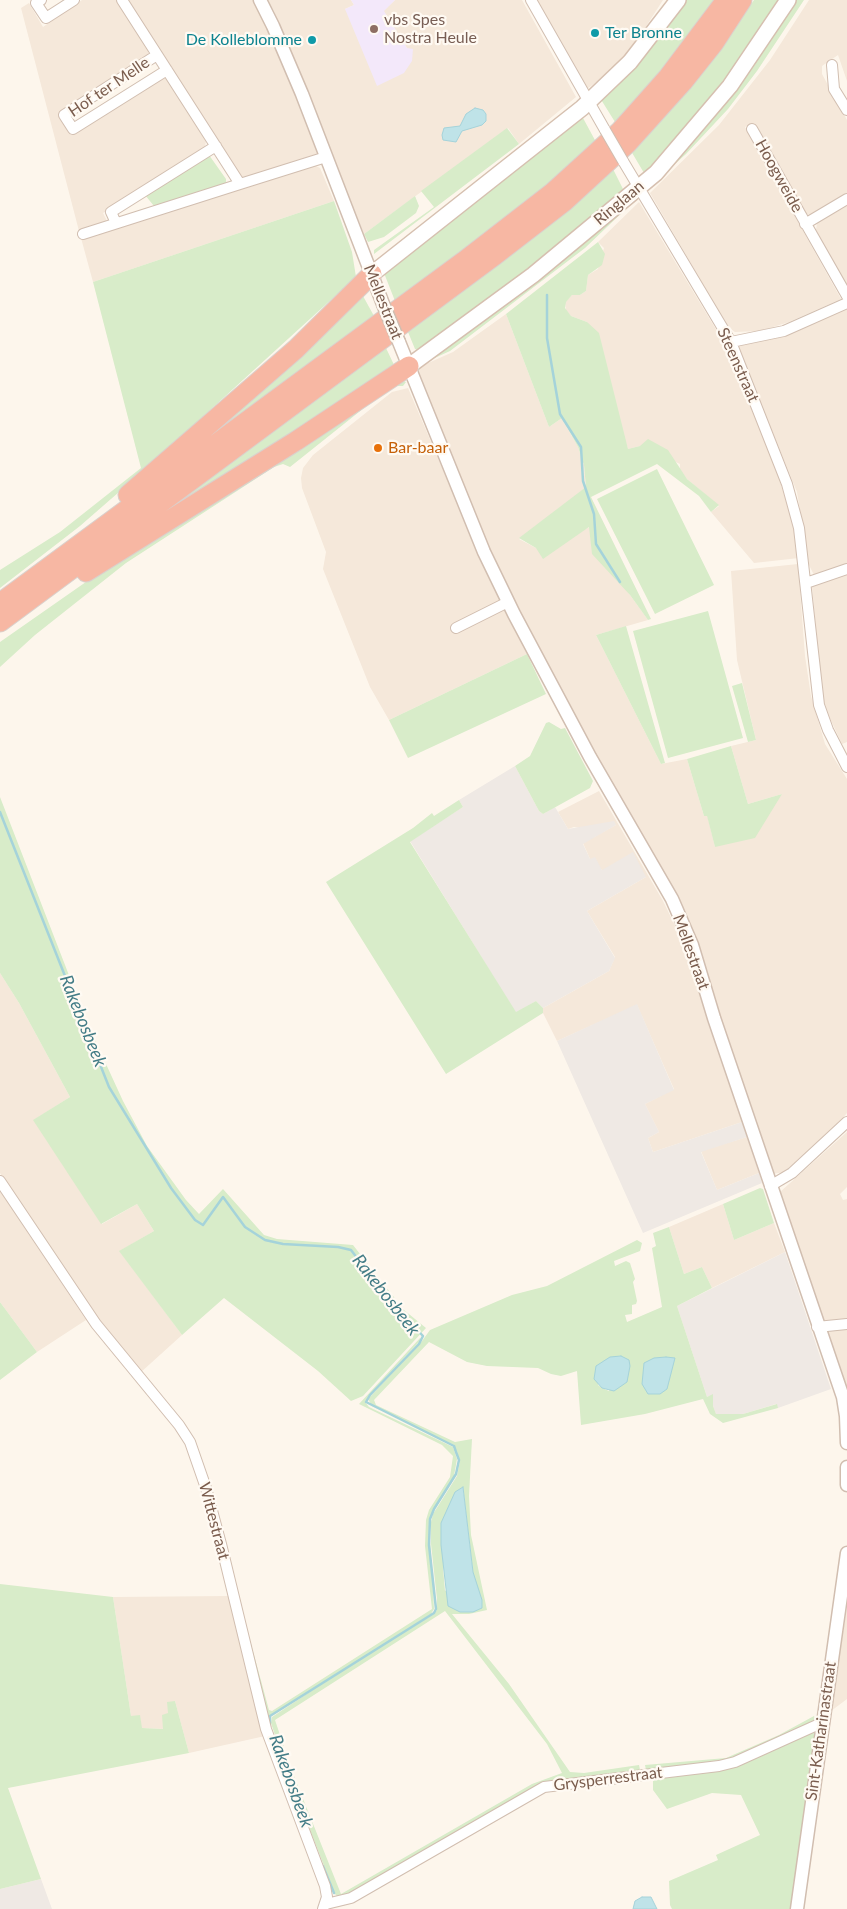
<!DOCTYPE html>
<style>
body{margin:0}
canvas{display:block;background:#fdf6ec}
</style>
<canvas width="847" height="1909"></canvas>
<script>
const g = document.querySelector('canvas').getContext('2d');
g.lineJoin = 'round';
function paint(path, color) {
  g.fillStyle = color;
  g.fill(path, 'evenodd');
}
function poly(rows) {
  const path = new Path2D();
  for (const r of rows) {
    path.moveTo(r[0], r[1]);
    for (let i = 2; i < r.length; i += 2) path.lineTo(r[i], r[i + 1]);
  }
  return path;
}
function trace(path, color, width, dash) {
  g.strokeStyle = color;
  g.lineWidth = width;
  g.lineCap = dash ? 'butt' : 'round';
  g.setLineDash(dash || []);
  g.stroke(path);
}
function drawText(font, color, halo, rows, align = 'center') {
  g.font = font + ' Lato,sans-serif';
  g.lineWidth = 4.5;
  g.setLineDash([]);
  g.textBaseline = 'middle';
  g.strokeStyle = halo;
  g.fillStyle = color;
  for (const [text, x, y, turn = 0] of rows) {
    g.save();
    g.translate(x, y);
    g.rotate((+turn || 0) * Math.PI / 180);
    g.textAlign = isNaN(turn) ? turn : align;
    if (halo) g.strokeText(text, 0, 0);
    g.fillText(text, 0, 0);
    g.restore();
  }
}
paint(poly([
 [82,0,116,0,148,50,148,56,59,115,71,135,162,77,167,79,206,141,205,147,103,213,107,221,79,231,21,8,29,3,43,27],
 [127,0,254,0,277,48,319,155,246,179,240,177],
 [267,0,351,0,354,5,345,9,407,48,383,11,395,0,522,0,576,97,519,144,508,128,364,234,274,11],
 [537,0,663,0,629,53,606,75,587,89],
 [809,0,847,0,847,81,838,55,822,66,822,74,847,120,847,195,814,214,809,215,803,212,754,123,745,127,841,299,789,322,760,331,735,332,728,327,650,193,719,125,770,60],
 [316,166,320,168,334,201,93,282,81,238],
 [639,202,723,341,776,468,794,528,799,558,754,563,711,512,719,506,687,479,680,470,680,464,640,446,628,449,587,322,571,316,566,311,565,302,572,295,580,295,586,291,588,275,598,269,604,248,598,242],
 [847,206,847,286,816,230,817,223],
 [847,308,847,566,814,575,809,565,797,492,737,345],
 [506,314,549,427,562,418,578,447,584,465,586,488,519,539,536,548,590,527,630,595,648,620,596,635,661,764,687,759,704,816,707,815,715,847,782,794,748,804,731,746,756,740,737,660,731,571,798,564,805,656,811,696,825,744,847,779,847,1113,830,1133,784,1172,773,1174,697,945,500,574,417,373,417,368,453,352],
 [408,388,481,559,527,654,389,720,370,687,323,569,326,552,302,488,301,478,303,468,313,455,392,392],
 [847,574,847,742,842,744,827,712,822,694,812,586],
 [599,791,663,901,683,942,742,1122,653,1152,648,1138,659,1132,645,1104,674,1089,637,1005,557,1041,543,1013,543,1008,609,971,615,957,587,911,646,877,602,870,590,859,583,843,616,825,582,828,574,827,568,829,558,812],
 [0,973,19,1003,70,1097,34,1120,102,1224,137,1204,154,1231,120,1251,182,1335,140,1373,100,1324,0,1173],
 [847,1132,847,1187,840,1194,843,1200,847,1199,847,1320,824,1323,780,1192],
 [747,1137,759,1173,717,1190,701,1151],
 [0,1191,86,1320,37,1352,0,1302],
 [723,1204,734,1240,774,1223,785,1252,712,1288,702,1267,684,1274,669,1227],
 [847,1326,847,1391,826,1329],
 [229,1596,265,1736,189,1753,175,1701,164,1729,142,1728,131,1716,113,1597],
 [847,1607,847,1699,831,1711]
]), '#f5e8da');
paint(poly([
 [515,766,539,811,543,814,555,807,568,829,614,821,616,825,583,844,590,859,595,857,602,870,633,852,646,877,587,911,615,958,609,971,543,1008,536,1001,516,1013,410,841,463,807,459,800],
 [637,1004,674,1090,645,1104,659,1132,648,1138,653,1152,742,1122,747,1137,701,1152,717,1190,759,1173,762,1183,643,1233,557,1041],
 [785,1252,831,1389,778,1408,776,1404,743,1414,716,1414,713,1406,713,1395,707,1397,677,1306],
 [41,1879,52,1909,0,1909,0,1889]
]), '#efe9e4');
paint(poly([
 [351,0,395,0,384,11,407,48,413,49,412,61,404,73,377,86,345,9,354,5]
]), '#f3e8fa');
paint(poly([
 [684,0,715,0,653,81,615,122,600,98],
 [754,0,783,0,737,69,688,128,644,173,631,151,722,46],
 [794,0,804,0,757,71,728,109,686,154,656,181],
 [580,118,583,118,596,142,536,194,395,301,384,273],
 [507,128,519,144,374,254,374,250,434,207,421,191],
 [209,155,226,179,226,184,154,206,145,195],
 [613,169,625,193,556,252,418,350,415,349,408,332],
 [415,196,419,206,416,213,384,237,368,242,364,234],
 [334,201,352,252,356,277,142,472,80,526,0,588,0,570,60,532,141,468,93,282],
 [631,204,585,248,450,351,428,361],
 [598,242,605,254,602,265,588,275,586,291,580,295,572,295,566,302,565,308,571,316,587,322,599,333,628,449,640,446,648,439,668,450,687,479,719,505,711,512,699,496,657,464,591,497,651,619,648,620,630,595,592,554,589,527,543,559,536,548,519,538,586,487,584,465,578,447,562,418,549,427,506,314],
 [363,296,374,316,130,498],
 [386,348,395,367,119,544,240,454],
 [398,379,406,382,403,386,395,386,369,404,290,467,283,464,274,467,126,563,35,635,0,667,0,642,136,547],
 [657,469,714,585,655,614,597,499],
 [708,611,743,738,668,758,633,631],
 [626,626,665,763,661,764,596,635],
 [527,654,546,694,408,758,389,720],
 [742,683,756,740,748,742,732,686],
 [549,722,561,729,565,728,593,781,590,788,543,814,539,811,515,766,530,756,546,723],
 [731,746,748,804,782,794,755,838,715,847,707,816,704,816,687,759],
 [0,797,89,1027,123,1101,147,1146,186,1200,199,1214,223,1189,264,1235,277,1239,353,1245,404,1310,426,1328,363,1396,351,1401,318,1371,224,1298,182,1335,119,1251,154,1231,137,1204,101,1224,33,1120,70,1097,19,1003,0,973],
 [459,800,463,807,410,842,516,1012,536,1001,543,1008,543,1013,446,1074,326,882,413,828,432,813,434,816],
 [760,1188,763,1189,774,1223,734,1240,723,1204],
 [669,1227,684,1274,702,1267,712,1288,677,1306,707,1397,713,1394,713,1406,716,1414,743,1414,777,1404,778,1408,723,1423,710,1414,703,1399,645,1414,581,1425,577,1371,561,1376,551,1374,538,1368,487,1366,467,1362,429,1342,374,1400,376,1405,455,1442,472,1439,469,1496,471,1535,487,1610,469,1614,452,1614,509,1684,570,1772,584,1773,639,1765,640,1770,549,1783,348,1895,338,1897,335,1894,287,1771,271,1723,272,1717,343,1670,267,1718,236,1589,269,1710,272,1711,432,1609,425,1546,426,1520,429,1510,450,1477,453,1456,442,1445,359,1404,420,1338,421,1340,370,1394,365,1402,369,1407,453,1447,457,1459,454,1476,433,1510,429,1523,434,1609,431,1614,354,1663,434,1614,437,1610,437,1599,431,1544,431,1522,433,1514,457,1476,460,1461,457,1452,454,1445,372,1406,368,1399,422,1341,430,1330,512,1295,547,1286,637,1240,642,1243,640,1251,614,1261,615,1266,626,1261,630,1263,635,1279,633,1282,637,1301,636,1304,632,1305,632,1314,625,1315,627,1322,662,1307,652,1248,656,1246,653,1233],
 [621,1356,609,1391,602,1388,598,1385,617,1357],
 [463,1487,473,1572,445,1591,443,1568],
 [445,1611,547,1744,562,1773,532,1784,341,1894,292,1771,275,1720],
 [0,1302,37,1352,0,1380],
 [0,1584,113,1597,131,1716,140,1715,142,1728,163,1729,162,1715,168,1713,167,1702,175,1701,189,1753,8,1788,41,1879,0,1889],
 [814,1716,816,1720,810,1724,748,1753,710,1765,646,1770,645,1765,726,1758,779,1735],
 [811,1731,815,1734,791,1909,672,1909,670,1905,669,1881,718,1860,716,1855,760,1835,741,1795,712,1793,667,1809,653,1790,653,1779,731,1768]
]), '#d8ecc9');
const water = poly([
 [475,108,483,110,486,114,486,121,482,125,462,131,456,142,443,140,442,135,444,128,460,126,466,114,475,108],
 [621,1356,629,1360,630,1366,627,1382,614,1391,602,1388,594,1379,596,1366,610,1357,621,1356],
 [666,1357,675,1358,667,1389,660,1394,648,1394,642,1384,644,1363,654,1358,666,1357],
 [463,1487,473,1572,482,1600,482,1608,473,1612,460,1612,448,1606,441,1545,441,1523,455,1492,463,1487],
 [642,1897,651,1897,657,1909,633,1909,635,1901,642,1897]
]);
paint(water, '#bfe3e8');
trace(water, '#a5d3da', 1);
trace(poly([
 [547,295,547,338,560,414,581,447,583,481,594,514,596,544,620,582],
 [0,812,109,1087,171,1188,195,1220,203,1225,223,1197,245,1227,265,1240,283,1244,338,1247,351,1250,390,1301,423,1336,419,1344,370,1395,366,1402,454,1446,456,1452,459,1460,456,1474,434,1509,430,1519,429,1545,436,1609,434,1613,270,1716,270,1723],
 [323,1866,334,1893]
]), '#a5d3da', 2.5);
const minor = poly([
 [41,0,36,3,46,18,74,0],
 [122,0,240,184,326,157],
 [531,0,605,130],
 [157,55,64,115,73,129,167,70],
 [832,65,834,89,847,110],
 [752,129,847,296],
 [623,161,731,342,787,484,799,528,819,705,828,730,847,767],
 [116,223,111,212,216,146],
 [805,224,847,199],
 [83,234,240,184],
 [731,342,784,331,847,303],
 [806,583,847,569],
 [456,628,508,602],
 [0,1181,96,1324,179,1425,190,1442,206,1488,221,1544,266,1729,325,1886,327,1897,323,1909],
 [770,1186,792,1173,847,1122],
 [817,1327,847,1324],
 [326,1904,351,1898,544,1787,719,1766,735,1762,817,1725,822,1726]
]);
const tertiary = poly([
 [260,0,273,26,302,94,383,304],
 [399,342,484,552,514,614,590,757,672,899,692,945,714,1018,843,1397,846,1416,847,1443],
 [847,1467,847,1485],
 [797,1909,847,1553]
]);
const secondary = poly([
 [372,274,582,108,630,62,678,0],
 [409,366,533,275,656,173,730,86,788,0]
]);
const motorway = poly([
 [128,495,296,349,372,274],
 [86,572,296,441,409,366],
 [0,603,464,261,553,192,620,131,668,77,726,0],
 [0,622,494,256,564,202,628,143,683,82,714,43,742,0]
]);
trace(minor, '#d1beb0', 12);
trace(tertiary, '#d1beb0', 15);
trace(secondary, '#d6c0b0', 18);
trace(motorway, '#dad1cd', 21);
trace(minor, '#fff', 10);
trace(tertiary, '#fff', 12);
trace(secondary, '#fff', 15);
trace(motorway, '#f7b7a3', 19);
const minorBridge = poly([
 [605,130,623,161]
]);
const tertiaryBridge = poly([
 [383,304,399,342]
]);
trace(minorBridge, '#d1beb0', 12, []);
trace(tertiaryBridge, '#d1beb0', 15, []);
trace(minorBridge, '#fff', 10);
trace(tertiaryBridge, '#fff', 12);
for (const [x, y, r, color] of [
 [374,29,5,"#8d6e63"],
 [595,33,5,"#0f9aa8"],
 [312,40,5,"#0f9aa8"],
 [378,448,5,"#e8710a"]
]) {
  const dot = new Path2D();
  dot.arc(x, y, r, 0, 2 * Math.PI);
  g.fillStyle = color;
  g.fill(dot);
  trace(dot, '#fffaf3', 2);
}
drawText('16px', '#785e54', '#fffaf3', [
 ["vbs Spes",384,20],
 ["Nostra Heule",384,38]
], 'left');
drawText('16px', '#0d838f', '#fffaf3', [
 ["Ter Bronne",605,33],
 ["De Kolleblomme",302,40,"right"]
], 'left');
drawText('16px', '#7a5c4d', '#fffaf3', [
 ["Hof ter Melle",109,87,-34],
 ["Hoogweide",779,176,61],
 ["Ringlaan",619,203,-40],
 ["Mellestraat",383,302,68],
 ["Steenstraat",738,365,66],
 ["Mellestraat",691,952,70],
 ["Wittestraat",214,1521,75],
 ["Sint-Katharinastraat",821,1731,-82],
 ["Grysperrestraat",608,1779,-7]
]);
drawText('16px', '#c56008', '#fffaf3', [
 ["Bar-baar",388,448]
], 'left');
drawText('italic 18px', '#437c86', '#fffaf3', [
 ["Rakebosbeek",83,1021,68],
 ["Rakebosbeek",386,1295,52],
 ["Rakebosbeek",291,1781,70]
]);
</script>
